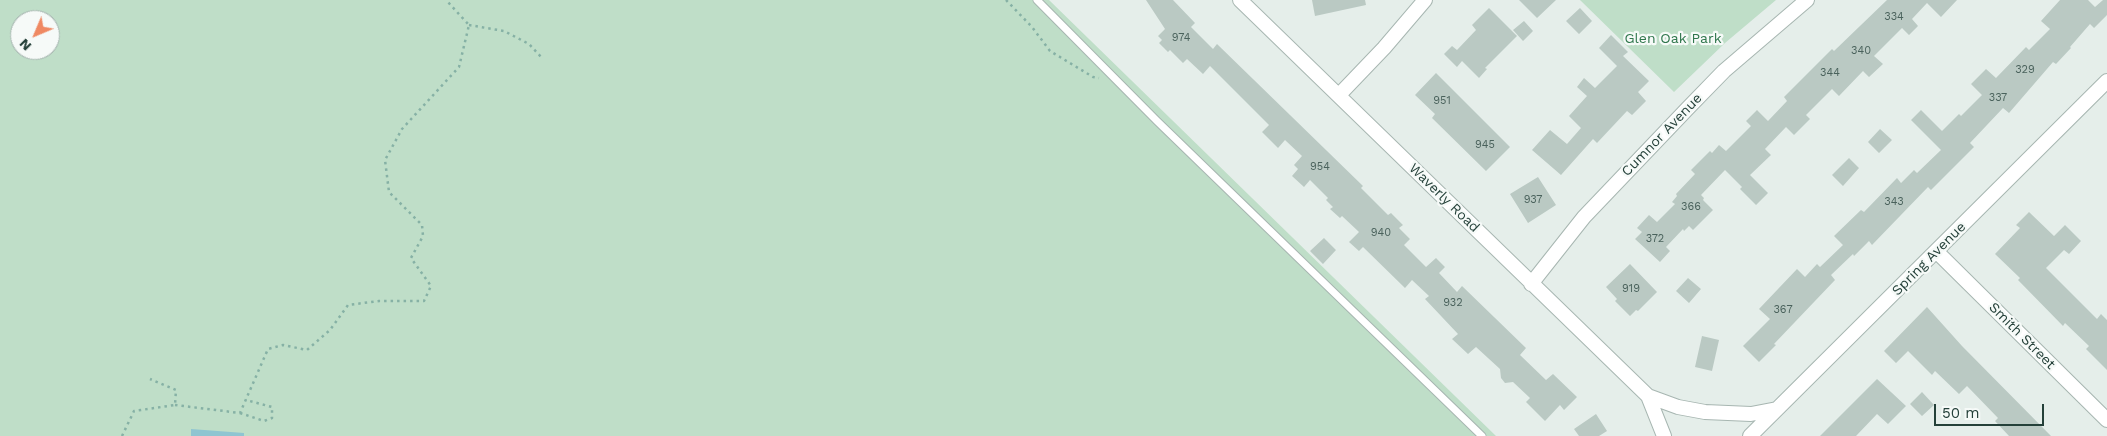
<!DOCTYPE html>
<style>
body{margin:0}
#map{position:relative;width:2107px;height:436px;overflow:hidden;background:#e5eeea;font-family:"Work Sans",sans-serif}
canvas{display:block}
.north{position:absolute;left:10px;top:10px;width:50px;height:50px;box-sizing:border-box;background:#f6faf8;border:1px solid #a2b0ac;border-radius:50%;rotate:225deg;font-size:14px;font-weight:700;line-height:20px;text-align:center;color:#244039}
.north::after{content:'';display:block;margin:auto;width:18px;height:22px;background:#ef8962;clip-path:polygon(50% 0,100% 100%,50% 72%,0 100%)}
.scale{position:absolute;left:1934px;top:404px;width:110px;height:22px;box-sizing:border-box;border:2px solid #244039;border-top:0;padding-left:6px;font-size:15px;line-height:18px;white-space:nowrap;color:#244039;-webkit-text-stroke:4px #f6faf8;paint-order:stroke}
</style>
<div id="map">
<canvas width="2107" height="436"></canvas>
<div class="north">N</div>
<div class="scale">50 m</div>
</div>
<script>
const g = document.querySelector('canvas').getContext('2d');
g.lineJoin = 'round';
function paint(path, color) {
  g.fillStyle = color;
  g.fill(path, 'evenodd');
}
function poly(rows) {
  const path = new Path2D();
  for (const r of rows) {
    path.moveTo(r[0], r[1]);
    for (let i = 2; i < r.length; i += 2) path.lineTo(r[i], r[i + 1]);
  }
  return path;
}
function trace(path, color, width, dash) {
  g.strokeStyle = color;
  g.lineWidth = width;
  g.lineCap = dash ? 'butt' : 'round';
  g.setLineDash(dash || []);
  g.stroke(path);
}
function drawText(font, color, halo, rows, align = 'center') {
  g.font = font + ' "Work Sans",sans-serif';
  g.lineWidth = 4.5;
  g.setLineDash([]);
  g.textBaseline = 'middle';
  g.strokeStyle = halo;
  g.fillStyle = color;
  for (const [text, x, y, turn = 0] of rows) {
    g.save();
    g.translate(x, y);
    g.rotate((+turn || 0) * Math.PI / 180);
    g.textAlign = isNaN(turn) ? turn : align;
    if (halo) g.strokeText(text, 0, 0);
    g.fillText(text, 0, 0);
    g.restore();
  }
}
paint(poly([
 [0,0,1049,0,1496,436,0,436],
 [20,20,50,20,50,50,20,50],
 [1580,0,1776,0,1725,43,1674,92]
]), '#bfdec8');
paint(poly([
 [191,429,244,433,244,436,191,436]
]), '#8fc5d1');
paint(poly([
 [1146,0,1173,0,1195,23,1191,27,1213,49,1217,44,1363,186,1361,188,1388,215,1391,213,1403,225,1399,228,1410,239,1404,245,1426,267,1436,258,1445,267,1439,273,1457,292,1462,286,1526,348,1520,355,1546,380,1553,374,1577,397,1564,410,1560,405,1545,421,1526,402,1530,398,1513,382,1505,383,1501,378,1500,369,1476,347,1468,354,1452,339,1458,334,1425,299,1429,296,1412,280,1405,288,1363,247,1359,251,1349,242,1359,232,1342,216,1340,218,1330,209,1333,207,1326,200,1328,198,1310,180,1304,187,1292,176,1298,169,1294,165,1302,156,1285,140,1278,148,1262,132,1269,125,1210,66,1203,74,1187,59,1183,63,1170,50,1168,52,1159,43,1162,40,1158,36,1165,29],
 [1312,0,1365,0,1366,5,1315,16],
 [1519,0,1556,0,1537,18],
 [1887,0,1957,0,1941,17,1927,3,1912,19,1918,26,1909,35,1902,28,1874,56,1883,64,1869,77,1863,71,1839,96,1832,89,1806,115,1810,119,1794,135,1786,127,1765,149,1771,155,1750,175,1768,193,1756,205,1740,189,1742,187,1725,170,1701,195,1704,198,1703,200,1713,210,1693,230,1689,226,1684,231,1683,229,1666,247,1670,251,1660,262,1635,239,1642,232,1637,228,1649,215,1657,222,1675,204,1672,202,1677,196,1676,194,1695,174,1691,170,1710,151,1712,153,1719,145,1726,151,1751,126,1746,121,1757,110,1768,121,1787,101,1784,97,1832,49,1834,51],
 [2060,0,2088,0,2095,7,2103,0,2107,0,2107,15,2094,28,2090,24,2070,47,2071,48,2056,64,2053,62,2009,113,2003,108,1970,143,1974,147,1931,190,1928,187,1872,245,1869,241,1854,256,1853,254,1831,275,1835,280,1774,344,1776,345,1759,362,1743,346,1770,319,1759,309,1797,269,1805,277,1817,264,1820,267,1843,245,1834,236,1861,210,1864,212,1897,178,1901,183,1914,170,1917,173,1941,150,1911,120,1921,110,1942,131,1959,114,1961,116,1982,95,1971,84,1986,69,1996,78,2026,47,2029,50,2050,29,2041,21],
 [1489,8,1517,36,1485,68,1487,69,1479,78,1462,61,1457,67,1444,54,1452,46,1457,50,1476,30,1472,25],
 [1580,8,1592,21,1579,34,1566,21],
 [1524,21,1533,31,1523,41,1513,30],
 [1611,35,1628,52,1623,56,1649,81,1638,92,1646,101,1632,115,1627,111,1597,143,1593,139,1561,175,1532,150,1550,130,1567,144,1581,128,1569,116,1587,96,1577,87,1584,78,1595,88,1617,66,1599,48],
 [1436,73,1510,147,1486,171,1432,118,1435,114,1415,95],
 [1880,129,1892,140,1879,153,1868,142],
 [1849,158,1859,168,1843,186,1832,175],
 [1538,177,1556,205,1528,223,1510,194],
 [2029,212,2054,236,2065,225,2081,241,2069,254,2064,250,2046,268,2097,319,2101,314,2107,320,2107,370,2086,349,2089,346,2065,323,2063,326,2018,280,2020,278,1995,254,2020,228,2016,225],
 [1324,238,1336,250,1323,264,1310,251],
 [1630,264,1657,292,1638,311,1636,310,1630,316,1615,301,1617,299,1606,287],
 [1688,278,1701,289,1689,303,1676,291],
 [1927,307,1962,346,2051,436,2009,436,1995,421,1998,418,1967,386,1959,394,1935,371,1932,375,1908,351,1896,363,1884,351],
 [1702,336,1719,340,1712,371,1695,367],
 [1877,379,1906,406,1888,424,1877,414,1856,436,1820,436],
 [1922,392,1934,405,1922,416,1910,404],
 [1596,414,1607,431,1599,436,1579,436,1574,429]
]), '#bac9c3');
const lane = poly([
 [1037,0,1157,121,1482,436]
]);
const street = poly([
 [1240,0,1648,396,1678,407,1705,412,1751,414,1777,409],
 [1339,95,1384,48,1425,0],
 [1936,251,2107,420],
 [1531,284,1584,217,1688,108,1724,71,1807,0],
 [1648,396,1664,436],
 [1750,436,2107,81]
]);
trace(lane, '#a7b6b1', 9);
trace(street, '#a7b6b1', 16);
trace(poly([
 [1006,0,1032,27,1050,51,1093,77,1099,78],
 [469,25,504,31,529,44,543,59],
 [175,405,240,413,268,349,283,345,307,350,330,330,348,305,379,301,424,301,431,286,411,258,423,236,422,225,389,192,385,160,402,129,459,67,469,25,446,0],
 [240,413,264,421,272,418,272,407,246,400],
 [122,436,134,411,175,405,176,390,150,379]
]), '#86b1a5', 2.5, [2.5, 4]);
trace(lane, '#fff', 7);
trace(street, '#fff', 14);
drawText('11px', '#4a625c', null, [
 ["334",1894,17],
 ["974",1181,38],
 ["340",1861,51],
 ["329",2025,70],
 ["344",1830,73],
 ["337",1998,98],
 ["951",1442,101],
 ["945",1485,145],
 ["954",1320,167],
 ["937",1533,200],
 ["343",1894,202],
 ["366",1691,207],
 ["940",1381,233],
 ["372",1655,239],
 ["919",1631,289],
 ["932",1453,303],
 ["367",1783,310]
]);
drawText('14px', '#2f764c', '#f6faf8', [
 ["Glen Oak Park",1673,39]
]);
drawText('14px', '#244039', '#f6faf8', [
 ["Cumnor Avenue",1662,135,-46],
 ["Waverly Road",1444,198,44],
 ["Spring Avenue",1929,259,-45],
 ["Smith Street",2022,336,45]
]);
</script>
